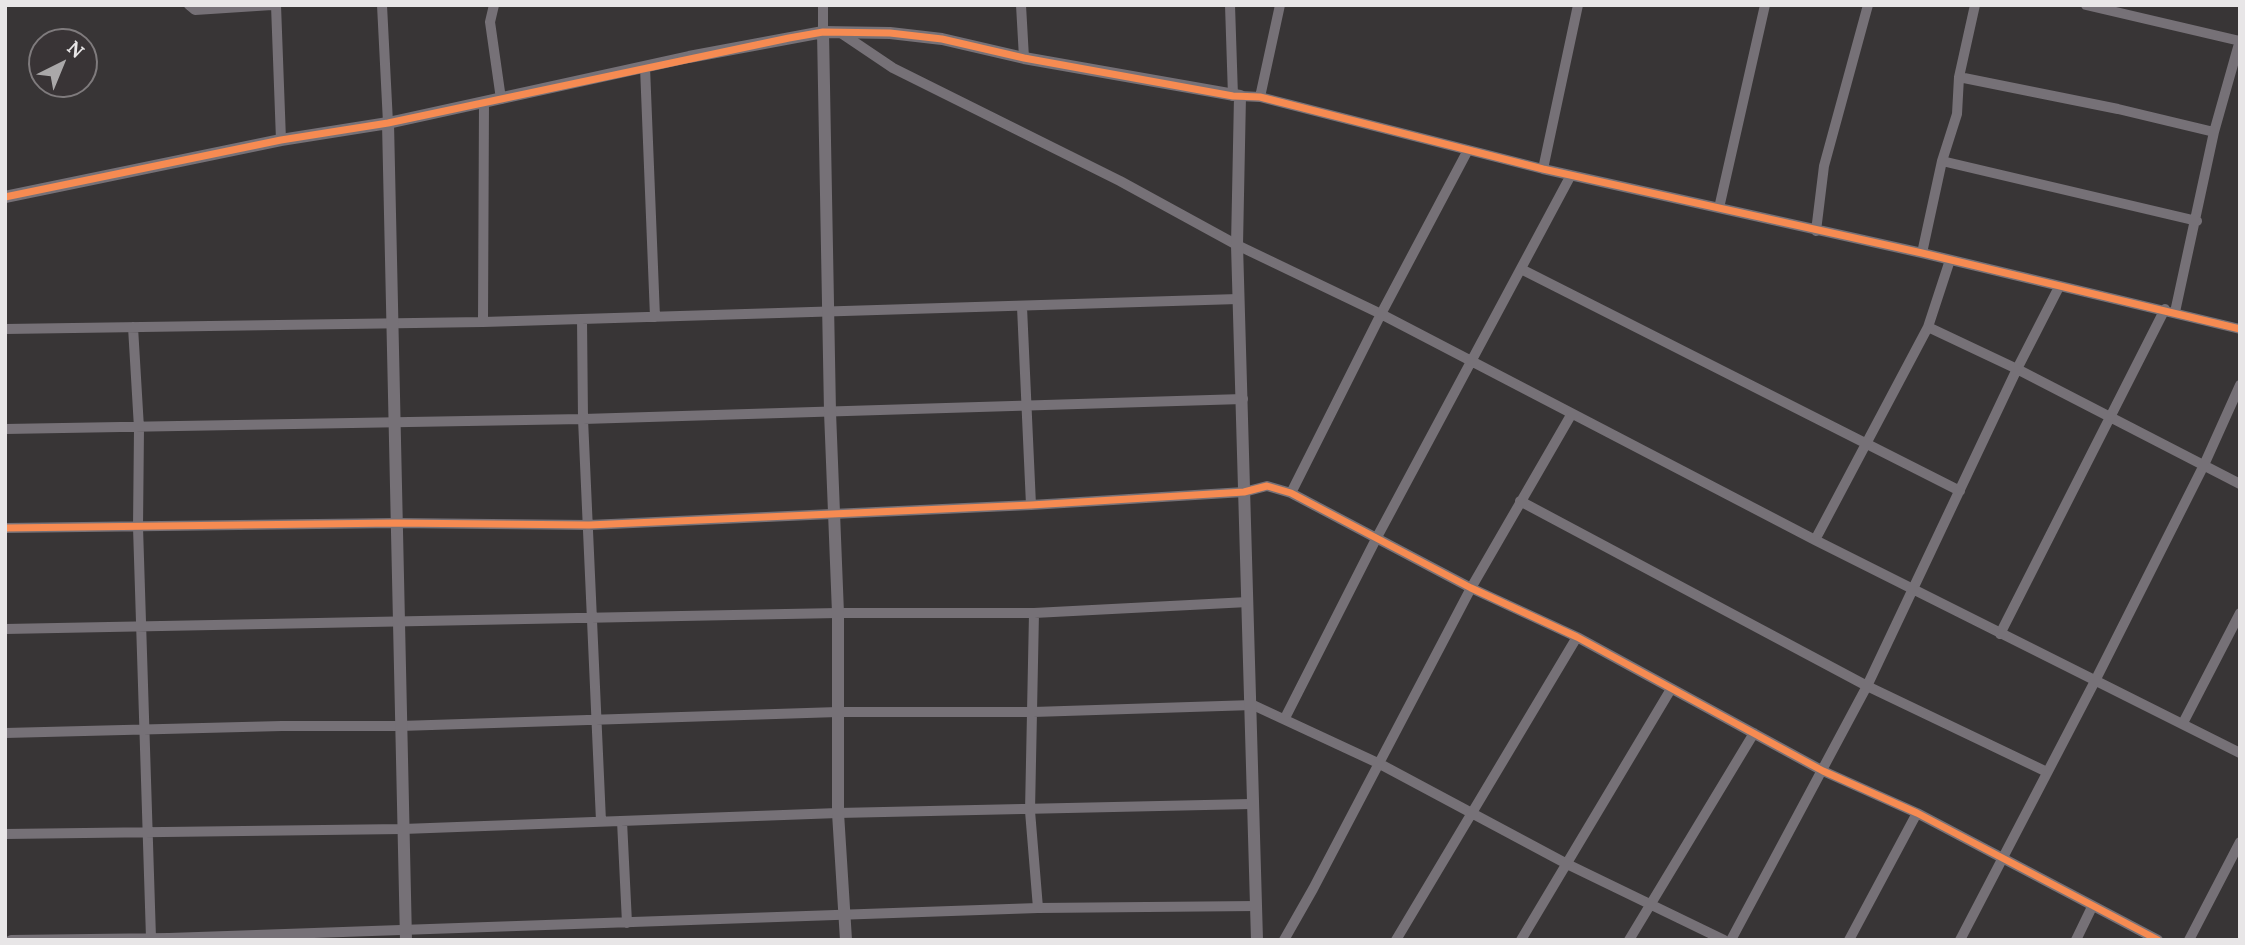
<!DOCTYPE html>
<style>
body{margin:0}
#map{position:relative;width:2245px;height:945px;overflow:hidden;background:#383536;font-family:Lora,serif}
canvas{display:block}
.frame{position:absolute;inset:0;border:7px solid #e8e6e7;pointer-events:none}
.north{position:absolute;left:28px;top:28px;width:70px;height:70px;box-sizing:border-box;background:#393436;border:2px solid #7f7b7d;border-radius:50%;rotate:43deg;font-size:19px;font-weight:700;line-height:28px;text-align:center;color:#e8e6e7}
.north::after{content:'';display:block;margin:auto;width:24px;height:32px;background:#aaa8a9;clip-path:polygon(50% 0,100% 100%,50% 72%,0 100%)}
</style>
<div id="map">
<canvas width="2245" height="945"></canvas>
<div class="frame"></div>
<div class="north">N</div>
</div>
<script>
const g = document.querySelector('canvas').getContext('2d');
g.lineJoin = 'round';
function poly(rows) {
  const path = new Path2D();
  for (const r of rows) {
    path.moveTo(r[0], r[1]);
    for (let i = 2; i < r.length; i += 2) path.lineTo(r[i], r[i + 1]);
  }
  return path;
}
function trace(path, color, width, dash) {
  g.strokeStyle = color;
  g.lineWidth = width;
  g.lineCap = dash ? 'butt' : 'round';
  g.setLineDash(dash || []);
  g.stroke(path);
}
trace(poly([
 [189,5,195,10,272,5],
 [276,5,281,140],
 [382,5,388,123],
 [494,5,490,22,501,99],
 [823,5,823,32],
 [1021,5,1024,58],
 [1230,5,1233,96],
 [2086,5,2240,41],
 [841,33,893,68,1120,181,1237,245,1381,314,1815,540,2240,753],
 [645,67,655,317],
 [1959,77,2118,109,2214,132],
 [1240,96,1260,97,1543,169,1922,253,2240,329],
 [1260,97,1280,5],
 [1942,161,2197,221],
 [1543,169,1578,5],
 [1719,208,1765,5],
 [1816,231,1824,166,1868,5],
 [1922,253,1942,161,1957,114,1959,77,1975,5],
 [1950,260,1928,327,2017,369,2240,484],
 [1521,269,1960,491],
 [1022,307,1031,505],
 [2175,312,2214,132,2240,40],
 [582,319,583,419,601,821],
 [483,322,484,102],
 [133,327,139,428,138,527,151,938],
 [5,329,483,322,1238,299],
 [5,429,583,419,1243,399],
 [1291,493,1381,314,1468,150],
 [1520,501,1867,686,2047,772],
 [5,528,395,523,589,525,1031,505,1244,492,1267,486,1291,493,1471,588,1577,637,1823,771,1917,813,2158,940],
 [1815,540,1928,327],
 [1034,613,1030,811,1038,908],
 [5,629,838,613,1034,613,1248,602],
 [2000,634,2165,309],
 [1285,718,1376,539,1571,175],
 [2183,723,2240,613],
 [5,733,282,726,400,726,838,712,1033,712,1253,705,1380,764,1567,864,1724,940],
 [622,821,627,923],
 [5,834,403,829,838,813,1251,804],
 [11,940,169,938,1038,908,1256,906],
 [1284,940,1313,889,1471,588,1571,415],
 [1396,940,1577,637],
 [1521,940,1671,689],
 [1629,940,1754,733],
 [1731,940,1867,686,2017,369,2059,287],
 [1849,940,1917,813],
 [1960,940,2095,681,2204,465,2240,385],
 [2076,940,2092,907],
 [2189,940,2240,842]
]), '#767177', 10);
trace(poly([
 [823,32,830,412,838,613,838,813,846,940],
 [388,123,406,940],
 [5,197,281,140,388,123,689,57,823,32,890,33,942,39,1024,58,1240,96,1237,245,1257,940]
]), '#767177', 12);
trace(poly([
 [5,197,281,140,388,123,789,38,823,32,890,33,942,39,1024,58,1233,96,1260,97,1543,169,1922,253,2240,329],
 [5,528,395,523,589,525,1031,505,1244,492,1267,486,1291,493,1471,588,1577,637,1823,771,1917,813,2158,940]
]), '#f68b52', 7);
</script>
